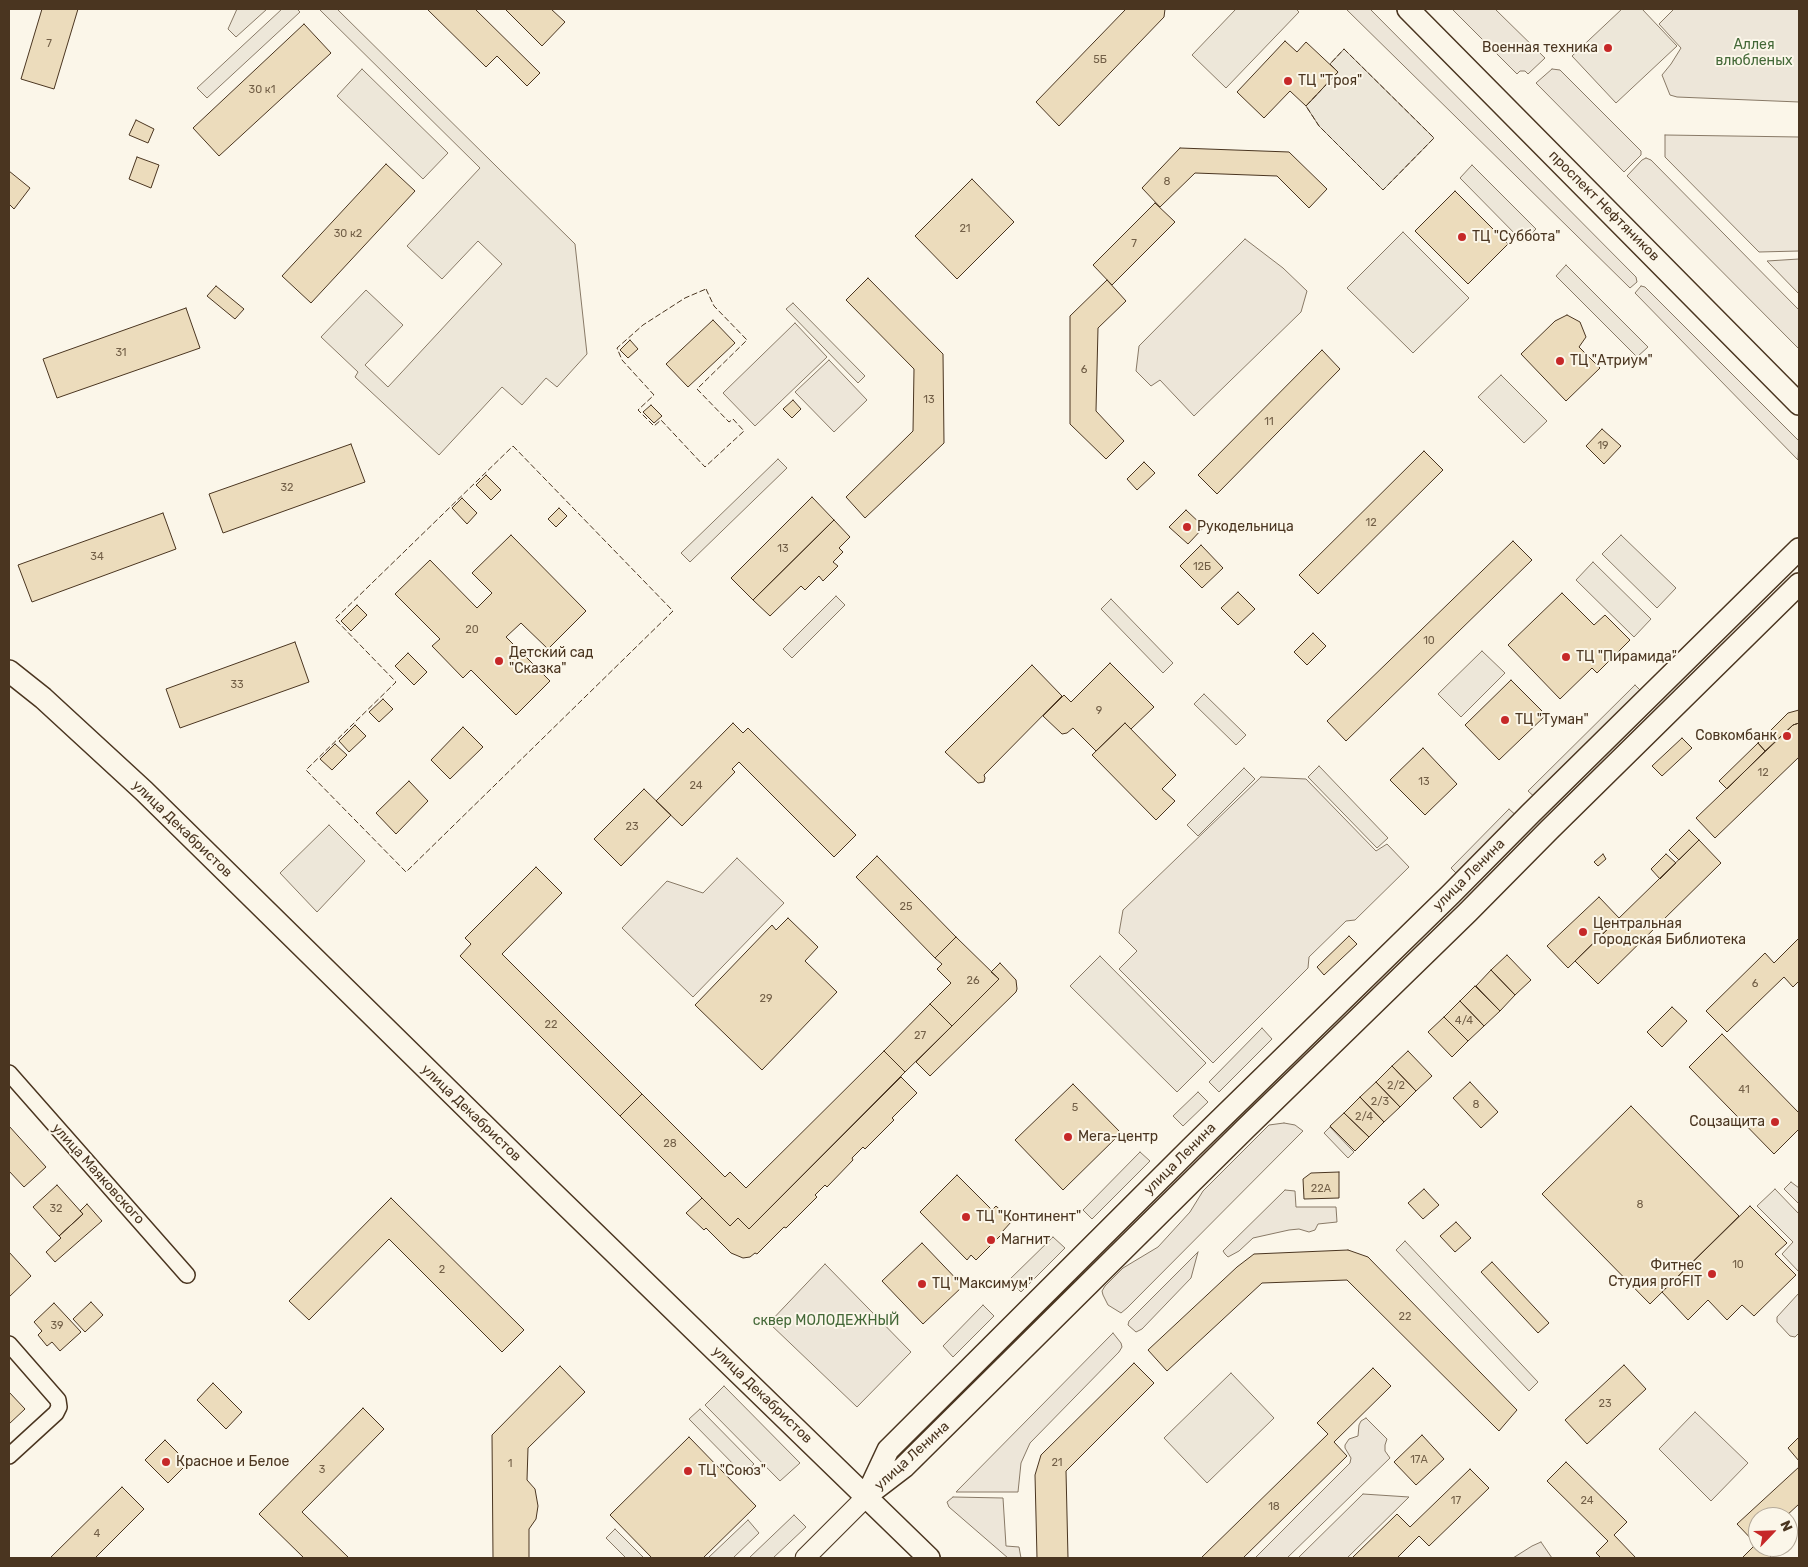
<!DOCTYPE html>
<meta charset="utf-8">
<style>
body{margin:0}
#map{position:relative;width:1808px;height:1567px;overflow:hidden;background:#fbf6e9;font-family:Rubik,sans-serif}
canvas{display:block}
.frame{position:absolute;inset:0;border:10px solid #4a3520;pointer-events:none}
.north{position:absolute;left:1748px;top:1507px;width:50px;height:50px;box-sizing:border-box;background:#fbf6e9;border:1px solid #b4a999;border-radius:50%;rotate:66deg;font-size:14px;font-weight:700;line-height:20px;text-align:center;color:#4a3520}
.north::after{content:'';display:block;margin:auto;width:18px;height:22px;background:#c62828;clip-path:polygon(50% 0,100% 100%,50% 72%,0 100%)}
</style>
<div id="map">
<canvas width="1808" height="1567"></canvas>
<div class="frame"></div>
<div class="north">N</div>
</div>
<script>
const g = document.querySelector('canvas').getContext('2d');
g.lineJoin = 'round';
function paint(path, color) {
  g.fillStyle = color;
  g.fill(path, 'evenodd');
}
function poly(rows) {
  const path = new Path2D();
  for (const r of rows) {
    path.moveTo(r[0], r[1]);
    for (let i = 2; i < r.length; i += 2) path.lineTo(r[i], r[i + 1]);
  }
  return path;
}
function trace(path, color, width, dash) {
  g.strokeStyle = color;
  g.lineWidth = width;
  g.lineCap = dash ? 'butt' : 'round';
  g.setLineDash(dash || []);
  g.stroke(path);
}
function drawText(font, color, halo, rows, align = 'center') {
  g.font = font + ' Rubik,sans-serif';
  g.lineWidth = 4;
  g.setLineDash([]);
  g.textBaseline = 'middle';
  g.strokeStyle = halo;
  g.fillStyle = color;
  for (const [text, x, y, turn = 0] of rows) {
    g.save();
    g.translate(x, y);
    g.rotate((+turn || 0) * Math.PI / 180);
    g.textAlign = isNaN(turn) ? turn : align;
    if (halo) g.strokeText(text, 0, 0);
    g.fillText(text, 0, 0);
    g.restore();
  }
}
const green = poly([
 [1346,9,1370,9,1636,277,1637,282,1630,288,1346,9],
 [1452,9,1495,9,1545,58,1528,74,1525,71,1520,71,1517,74,1452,9],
 [1674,9,1799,9,1799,102,1677,97,1670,95,1662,75,1671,64,1681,48,1659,24,1674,9],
 [1552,69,1560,70,1641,151,1641,155,1624,172,1536,83,1552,69],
 [1665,135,1799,137,1799,251,1759,252,1665,157,1665,135],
 [1646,158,1651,160,1799,310,1799,349,1627,176,1642,160,1646,158],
 [1245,239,1283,268,1307,291,1301,312,1194,416,1160,380,1151,386,1136,371,1139,346,1245,239],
 [1799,259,1799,294,1767,261,1799,259],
 [1641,286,1645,287,1799,441,1798,460,1635,293,1641,286],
 [795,323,827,357,755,426,723,393,795,323],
 [829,360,867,400,834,432,795,392,829,360],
 [1261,777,1306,779,1376,851,1387,844,1409,867,1355,920,1346,921,1309,957,1308,968,1213,1063,1119,969,1137,951,1119,933,1123,910,1261,777],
 [737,858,784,903,693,997,622,928,667,881,703,893,737,858],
 [1284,1123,1295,1125,1303,1131,1127,1308,1121,1313,1108,1305,1103,1295,1102,1291,1105,1286,1123,1268,1158,1247,1190,1212,1203,1191,1269,1125,1284,1123],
 [1791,1182,1799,1188,1799,1204,1784,1189,1791,1182],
 [1285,1190,1295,1191,1296,1207,1336,1207,1337,1222,1318,1224,1315,1230,1309,1232,1299,1229,1289,1230,1253,1238,1239,1251,1228,1257,1225,1254,1223,1251,1285,1190],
 [1198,1252,1191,1278,1142,1329,1136,1332,1128,1325,1129,1321,1198,1252],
 [825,1264,911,1352,857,1407,769,1323,825,1264],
 [1799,1293,1799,1333,1795,1337,1790,1336,1777,1322,1777,1317,1799,1293],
 [1113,1333,1121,1343,1122,1347,1119,1352,1030,1443,1021,1463,1018,1492,956,1492,1113,1333],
 [1695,1412,1748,1463,1711,1501,1659,1449,1695,1412],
 [1366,1418,1387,1439,1385,1445,1385,1451,1390,1458,1287,1558,1255,1558,1350,1463,1351,1458,1345,1448,1345,1445,1349,1439,1358,1436,1359,1425,1361,1421,1366,1418],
 [1363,1494,1409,1497,1347,1558,1298,1558,1363,1494],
 [953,1497,1003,1498,1006,1546,1019,1547,1021,1558,1008,1558,949,1507,947,1502,953,1497],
 [1541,1542,1552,1558,1513,1558,1532,1546,1541,1542]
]);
paint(green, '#ede6d9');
trace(green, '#887966', 1);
const parking = poly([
 [237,9,267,9,236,37,228,29,237,9],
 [282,9,297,9,300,12,207,98,197,88,282,9],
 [319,9,337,9,575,244,587,354,557,387,546,378,522,405,502,387,439,455,355,377,358,372,321,337,366,290,403,325,365,365,388,387,502,264,478,241,442,279,407,246,480,168,319,9],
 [1236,9,1296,9,1299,12,1226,88,1192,55,1236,9],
 [1622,9,1642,9,1677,46,1616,103,1572,56,1622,9],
 [1344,49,1434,138,1383,190,1319,126,1306,106,1338,72,1330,64,1344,49],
 [362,69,448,153,423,179,337,96,362,69],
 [1472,165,1536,229,1523,242,1460,178,1472,165],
 [1403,232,1469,298,1413,353,1347,288,1403,232],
 [1566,265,1648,347,1637,357,1556,276,1566,265],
 [793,303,865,376,858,383,786,309,793,303],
 [1501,375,1547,421,1524,443,1478,397,1501,375],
 [778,459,787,468,690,562,681,553,778,459],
 [1621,535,1676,588,1657,608,1602,554,1621,535],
 [1593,562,1651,619,1634,637,1576,580,1593,562],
 [836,596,845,605,792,658,783,649,836,596],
 [1111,599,1173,663,1163,673,1101,609,1111,599],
 [1482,651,1505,673,1461,717,1438,694,1482,651],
 [1635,685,1644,694,1538,800,1528,791,1635,685],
 [1204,694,1246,735,1236,745,1194,704,1204,694],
 [1319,766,1388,838,1377,848,1308,777,1319,766],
 [1244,768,1255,779,1198,836,1187,825,1244,768],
 [1509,809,1519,818,1461,878,1451,868,1509,809],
 [329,825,365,861,317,912,280,873,329,825],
 [1100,956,1206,1063,1177,1092,1070,986,1100,956],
 [1262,1028,1272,1039,1219,1092,1209,1082,1262,1028],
 [1198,1092,1208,1102,1183,1126,1173,1116,1198,1092],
 [1330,1127,1354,1152,1348,1158,1324,1133,1330,1127],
 [1140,1152,1150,1161,1092,1219,1083,1210,1140,1152],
 [1775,1189,1799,1214,1799,1272,1782,1254,1793,1242,1757,1206,1775,1189],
 [1053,1237,1065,1248,1021,1292,1009,1280,1053,1237],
 [1405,1241,1538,1382,1529,1391,1396,1250,1405,1241],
 [983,1305,994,1316,953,1357,943,1346,983,1305],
 [1231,1373,1274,1418,1207,1483,1164,1438,1231,1373],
 [724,1386,800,1463,780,1481,705,1405,724,1386],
 [700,1409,754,1464,743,1474,689,1419,700,1409],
 [794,1515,806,1527,773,1558,749,1558,794,1515],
 [748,1520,759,1533,733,1558,708,1558,748,1520],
 [615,1529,644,1558,626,1558,606,1538,615,1529]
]);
paint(parking, '#ede7d9');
trace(parking, '#887966', 1);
const building = poly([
 [42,9,78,9,54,89,21,79,42,9],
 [427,9,475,9,540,73,527,86,497,56,486,67,427,9],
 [505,9,551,9,565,22,542,46,505,9],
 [1126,9,1165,9,1164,17,1059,126,1036,102,1126,9],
 [304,24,331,53,219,156,193,128,304,24],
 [1285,41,1297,52,1306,42,1338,72,1306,106,1290,91,1264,118,1237,92,1285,41],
 [136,120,154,129,148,143,129,135,136,120],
 [1180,148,1289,152,1327,189,1309,208,1277,176,1195,173,1160,207,1142,188,1180,148],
 [137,157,159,165,151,188,129,179,137,157],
 [386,164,415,191,311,303,282,276,386,164],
 [9,171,30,188,14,209,9,204,9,171],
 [972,179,1014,222,957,279,915,236,972,179],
 [1455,191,1508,244,1468,284,1415,231,1455,191],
 [1155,203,1175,222,1112,285,1093,265,1155,203],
 [868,278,943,354,944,443,865,518,846,497,913,431,914,369,846,300,868,278],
 [1107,280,1126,301,1098,328,1096,411,1124,441,1106,459,1070,424,1070,316,1107,280],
 [216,286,244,309,235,319,207,296,216,286],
 [186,308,200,348,57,398,43,359,186,308],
 [1567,315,1580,322,1586,337,1579,347,1600,368,1566,401,1521,354,1555,321,1567,315],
 [713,320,735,343,688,387,666,364,713,320],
 [630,340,638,349,628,358,620,350,630,340],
 [1322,350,1340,369,1217,494,1198,475,1322,350],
 [793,400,801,409,792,418,783,409,793,400],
 [651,405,662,416,654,423,643,412,651,405],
 [1602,429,1621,446,1604,464,1586,446,1602,429],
 [351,444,365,482,223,533,209,494,351,444],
 [1424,451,1443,470,1318,594,1299,575,1424,451],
 [1144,462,1155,473,1137,490,1127,479,1144,462],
 [486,475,501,490,491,500,476,485,486,475],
 [812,497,834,520,753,600,731,578,812,497],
 [462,498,477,513,467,524,452,508,462,498],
 [559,508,567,516,556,527,548,519,559,508],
 [1186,510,1204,527,1188,544,1169,527,1186,510],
 [163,513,176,549,32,602,18,565,163,513],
 [834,520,850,537,839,548,843,552,833,562,838,566,823,581,819,576,805,590,801,586,770,616,753,600,834,520],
 [511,535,586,611,548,649,521,623,506,637,550,681,516,715,471,670,463,678,432,646,440,639,395,594,430,560,477,608,492,593,472,573,511,535],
 [1513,541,1532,560,1346,741,1327,721,1513,541],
 [1201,545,1223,568,1202,588,1180,566,1201,545],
 [1238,592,1255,609,1238,625,1221,608,1238,592],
 [1562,593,1594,625,1605,615,1630,640,1597,673,1592,668,1560,699,1508,645,1562,593],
 [357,605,367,615,351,631,341,621,357,605],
 [1313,633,1326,646,1307,665,1294,652,1313,633],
 [295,642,309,682,180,728,166,689,295,642],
 [408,653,427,672,414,685,395,666,408,653],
 [1110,663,1154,707,1131,729,1125,723,1096,751,1073,728,1067,733,1062,734,1043,716,1064,695,1071,702,1110,663],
 [1032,665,1062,696,984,775,985,778,984,782,978,783,945,752,1032,665],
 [1511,680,1546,715,1499,760,1465,725,1511,680],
 [383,699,393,709,379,722,369,712,383,699],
 [1799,710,1799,723,1793,725,1765,751,1758,743,1788,713,1799,710],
 [733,723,743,733,748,728,856,835,834,857,739,762,732,769,735,772,682,826,656,801,733,723],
 [1125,723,1176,775,1162,789,1175,801,1156,820,1092,755,1125,723],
 [1799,723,1799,757,1715,838,1696,818,1793,725,1799,723],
 [355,725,366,736,349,752,339,741,355,725],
 [463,727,483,747,450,779,431,760,463,727],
 [1682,738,1692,748,1662,776,1652,766,1682,738],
 [1758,743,1765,751,1727,789,1719,781,1758,743],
 [335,744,347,755,332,770,320,759,335,744],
 [1423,748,1457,784,1425,815,1390,780,1423,748],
 [409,781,428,801,396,834,376,813,409,781],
 [644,789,671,815,621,866,594,839,644,789],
 [1689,830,1699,840,1679,860,1669,850,1689,830],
 [1699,840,1721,863,1598,984,1575,961,1699,840],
 [1603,854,1606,859,1598,866,1594,862,1603,854],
 [1666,854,1676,863,1660,879,1651,869,1666,854],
 [877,856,956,937,935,958,856,877,877,856],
 [536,867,562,893,502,954,642,1094,620,1116,460,956,471,944,465,938,536,867],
 [1599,897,1619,918,1568,968,1547,946,1599,897],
 [788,918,818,947,805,961,837,992,762,1070,695,1005,772,925,776,930,788,918],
 [1349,936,1357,944,1324,975,1317,967,1349,936],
 [956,937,999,979,952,1026,930,1004,951,983,937,969,942,964,935,958,956,937],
 [1799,938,1799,981,1793,987,1784,977,1727,1032,1706,1011,1765,953,1774,963,1799,938],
 [1507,955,1531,980,1515,995,1491,970,1507,955],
 [1000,963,1016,980,1017,989,1016,992,930,1076,916,1062,999,979,991,972,1000,963],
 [1491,970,1515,995,1500,1011,1476,986,1491,970],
 [1475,986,1500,1011,1484,1026,1460,1001,1475,986],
 [1460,1001,1484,1026,1468,1041,1444,1017,1460,1001],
 [930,1004,952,1026,905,1072,884,1051,930,1004],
 [1672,1007,1687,1021,1662,1047,1647,1032,1672,1007],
 [1444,1017,1468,1041,1452,1057,1428,1032,1444,1017],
 [1722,1034,1799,1113,1799,1129,1774,1154,1689,1067,1722,1034],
 [884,1051,905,1072,749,1229,738,1218,730,1226,620,1116,642,1094,725,1177,730,1172,746,1188,884,1051],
 [1408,1051,1432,1076,1416,1091,1392,1066,1408,1051],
 [1392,1066,1416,1091,1400,1107,1376,1082,1392,1066],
 [901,1077,917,1093,892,1118,894,1120,865,1149,863,1147,852,1158,853,1160,827,1187,825,1185,815,1195,817,1197,786,1228,784,1227,757,1254,755,1253,750,1257,743,1258,731,1253,706,1228,704,1230,686,1213,702,1198,730,1226,738,1218,749,1229,901,1077],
 [1376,1082,1400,1107,1384,1122,1360,1097,1376,1082],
 [1470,1082,1498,1112,1481,1128,1453,1098,1470,1082],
 [1073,1084,1121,1133,1063,1190,1015,1140,1073,1084],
 [1360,1097,1384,1122,1369,1137,1344,1113,1360,1097],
 [1631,1106,1739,1216,1650,1304,1542,1194,1631,1106],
 [1344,1113,1369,1137,1355,1151,1330,1126,1344,1113],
 [9,1126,46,1167,24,1187,9,1171,9,1126],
 [1339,1172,1339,1198,1304,1199,1303,1179,1311,1173,1339,1172],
 [957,1175,992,1210,996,1206,1012,1221,1002,1232,1003,1233,976,1260,971,1255,967,1260,920,1212,957,1175],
 [57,1185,83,1214,59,1236,33,1207,57,1185],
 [1424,1189,1439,1205,1423,1219,1408,1203,1424,1189],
 [391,1198,524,1330,502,1352,389,1239,309,1320,289,1301,391,1198],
 [87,1204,102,1221,55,1262,46,1252,61,1238,59,1236,83,1214,80,1211,87,1204],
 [1750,1206,1787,1243,1775,1254,1796,1275,1754,1316,1742,1305,1727,1320,1708,1300,1688,1320,1662,1292,1750,1206],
 [1456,1222,1471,1238,1455,1252,1440,1236,1456,1222],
 [922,1243,963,1286,923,1324,882,1281,922,1243],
 [1348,1250,1368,1257,1517,1410,1499,1431,1347,1280,1262,1283,1167,1371,1148,1350,1237,1267,1254,1254,1348,1250],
 [9,1252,31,1276,9,1297,9,1252],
 [1492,1262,1549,1323,1538,1333,1481,1272,1492,1262],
 [91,1302,103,1315,85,1332,73,1319,91,1302],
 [54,1303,81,1332,60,1351,52,1342,47,1346,38,1335,42,1331,34,1322,54,1303],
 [1134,1363,1154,1383,1066,1471,1068,1558,1037,1558,1035,1475,1041,1455,1134,1363],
 [1624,1365,1646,1389,1587,1444,1565,1420,1624,1365],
 [560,1366,585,1392,528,1448,527,1480,535,1489,538,1506,536,1519,529,1529,529,1558,493,1558,492,1435,560,1366],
 [1373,1368,1391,1386,1334,1442,1347,1456,1243,1558,1201,1558,1328,1434,1317,1423,1373,1368],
 [213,1383,242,1412,226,1429,197,1400,213,1383],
 [9,1392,25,1409,9,1424,9,1392],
 [363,1408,384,1429,302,1512,349,1558,304,1558,259,1514,363,1408],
 [1422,1435,1444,1459,1416,1485,1394,1462,1422,1435],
 [689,1437,756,1506,703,1558,652,1558,610,1515,689,1437],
 [1799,1437,1799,1461,1788,1448,1799,1437],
 [165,1440,188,1463,168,1483,145,1460,165,1440],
 [1566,1462,1627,1522,1614,1535,1636,1558,1601,1558,1596,1553,1608,1541,1547,1481,1566,1462],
 [1799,1467,1799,1504,1785,1517,1758,1517,1758,1547,1761,1547,1772,1558,1742,1558,1756,1544,1737,1524,1799,1467],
 [1470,1469,1489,1488,1429,1546,1419,1536,1397,1558,1352,1558,1397,1514,1410,1527,1470,1469],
 [122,1487,144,1509,95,1558,50,1558,122,1487]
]);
paint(building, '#ecdcbc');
trace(building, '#4a3520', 1);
const minor = poly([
 [9,1073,187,1275],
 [9,1344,58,1400,59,1407,56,1413,9,1456]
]);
const tertiary = poly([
 [805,1558,866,1497]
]);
const secondary = poly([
 [1408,9,1799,404],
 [9,671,43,698,144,791,548,1188,929,1558],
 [870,1493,904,1467,1245,1129,1468,912,1549,830,1799,584],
 [866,1497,888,1450,1191,1148,1451,894,1530,814,1799,549]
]);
trace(minor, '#4a3520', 18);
trace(tertiary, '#4a3520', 21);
trace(secondary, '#4a3520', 24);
trace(minor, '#fbf6e9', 15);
trace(tertiary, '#fbf6e9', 19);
trace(secondary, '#fbf6e9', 21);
trace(poly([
 [1344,49,1434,138,1383,190,1319,126,1306,106,1338,72,1330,64,1344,49],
 [706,289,714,306,747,340,697,389,729,422,733,419,744,431,705,467,661,420,654,426,638,410,654,395,622,360,617,348,643,325,685,298,706,289],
 [513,446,673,611,406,872,306,770,396,682,335,619,513,446]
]), '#4a3520', 1, [6, 2.5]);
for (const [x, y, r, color] of [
 [1608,48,5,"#c62828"],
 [1288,81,5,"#c62828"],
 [1462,237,5,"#c62828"],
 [1560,361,5,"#c62828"],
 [1187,527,5,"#c62828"],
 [1566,657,5,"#c62828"],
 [499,661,5,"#c62828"],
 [1505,720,5,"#c62828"],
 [1787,736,5,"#c62828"],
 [1583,932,5,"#c62828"],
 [1775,1122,5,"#c62828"],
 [1068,1137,5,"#c62828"],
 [966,1217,5,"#c62828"],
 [991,1240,5,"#c62828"],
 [1712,1274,5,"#c62828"],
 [922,1284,5,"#c62828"],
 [166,1462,5,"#c62828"],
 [688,1471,5,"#c62828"]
]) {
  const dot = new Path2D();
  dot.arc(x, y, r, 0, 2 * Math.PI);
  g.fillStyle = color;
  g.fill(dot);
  trace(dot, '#fbf6e9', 2);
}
drawText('11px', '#725f47', null, [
 ["7",49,44],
 ["5Б",1100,60],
 ["30 к1",262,90],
 ["8",1167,182],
 ["21",965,229],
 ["30 к2",348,234],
 ["7",1134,244],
 ["31",121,353],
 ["6",1084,370],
 ["13",929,400],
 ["11",1269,422],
 ["19",1603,446],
 ["32",287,488],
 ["12",1371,523],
 ["13",783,549],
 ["34",97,557],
 ["12Б",1202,567],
 ["20",472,630],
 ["10",1429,641],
 ["33",237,685],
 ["9",1099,711],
 ["12",1763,773],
 ["13",1424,782],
 ["24",696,786],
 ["23",632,827],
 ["25",906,907],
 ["26",973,981],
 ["6",1755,984],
 ["29",766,999],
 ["4/4",1464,1021],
 ["22",551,1025],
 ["27",920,1036],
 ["2/2",1396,1086],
 ["41",1744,1090],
 ["2/3",1380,1102],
 ["8",1476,1105],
 ["5",1075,1108],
 ["2/4",1364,1117],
 ["28",670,1144],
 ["22А",1321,1189],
 ["8",1640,1205],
 ["32",56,1209],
 ["10",1738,1265],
 ["2",442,1270],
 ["22",1405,1317],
 ["39",57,1326],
 ["23",1605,1404],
 ["17А",1419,1460],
 ["21",1057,1463],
 ["1",510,1464],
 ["3",322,1470],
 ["17",1456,1501],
 ["24",1587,1501],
 ["18",1274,1507],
 ["4",97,1534]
]);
drawText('14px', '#436837', '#fbf6e9', [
 ["Аллея",1754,45],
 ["влюбленых",1754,61],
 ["сквер МОЛОДЕЖНЫЙ",826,1321]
]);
drawText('14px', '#4a3520', '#fbf6e9', [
 ["Военная техника",1598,48,"right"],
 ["ТЦ \"Троя\"",1298,81],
 ["ТЦ \"Суббота\"",1472,237],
 ["ТЦ \"Атриум\"",1570,361],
 ["Рукодельница",1197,527],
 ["Детский сад",509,653],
 ["\"Сказка\"",509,669],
 ["ТЦ \"Пирамида\"",1576,657],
 ["ТЦ \"Туман\"",1515,720],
 ["Совкомбанк",1777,736,"right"],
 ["Центральная",1593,924],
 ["Городская Библиотека",1593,940],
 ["Соцзащита",1765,1122,"right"],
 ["Мега-центр",1078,1137],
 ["ТЦ \"Континент\"",976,1217],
 ["Магнит",1001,1240],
 ["Фитнес",1702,1266,"right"],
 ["Студия proFIT",1702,1282,"right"],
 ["ТЦ \"Максимум\"",932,1284],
 ["Красное и Белое",176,1462],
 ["ТЦ \"Союз\"",698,1471]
], 'left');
drawText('14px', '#4a3520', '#fbf6e9', [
 ["проспект Нефтяников",1604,206,45],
 ["улица Декабристов",182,829,44],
 ["улица Ленина",1469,875,-45],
 ["улица Декабристов",471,1113,44],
 ["улица Ленина",1180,1159,-45],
 ["улица Маяковского",98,1174,48],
 ["улица Декабристов",762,1395,44],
 ["улица Ленина",912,1456,-42]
]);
</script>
